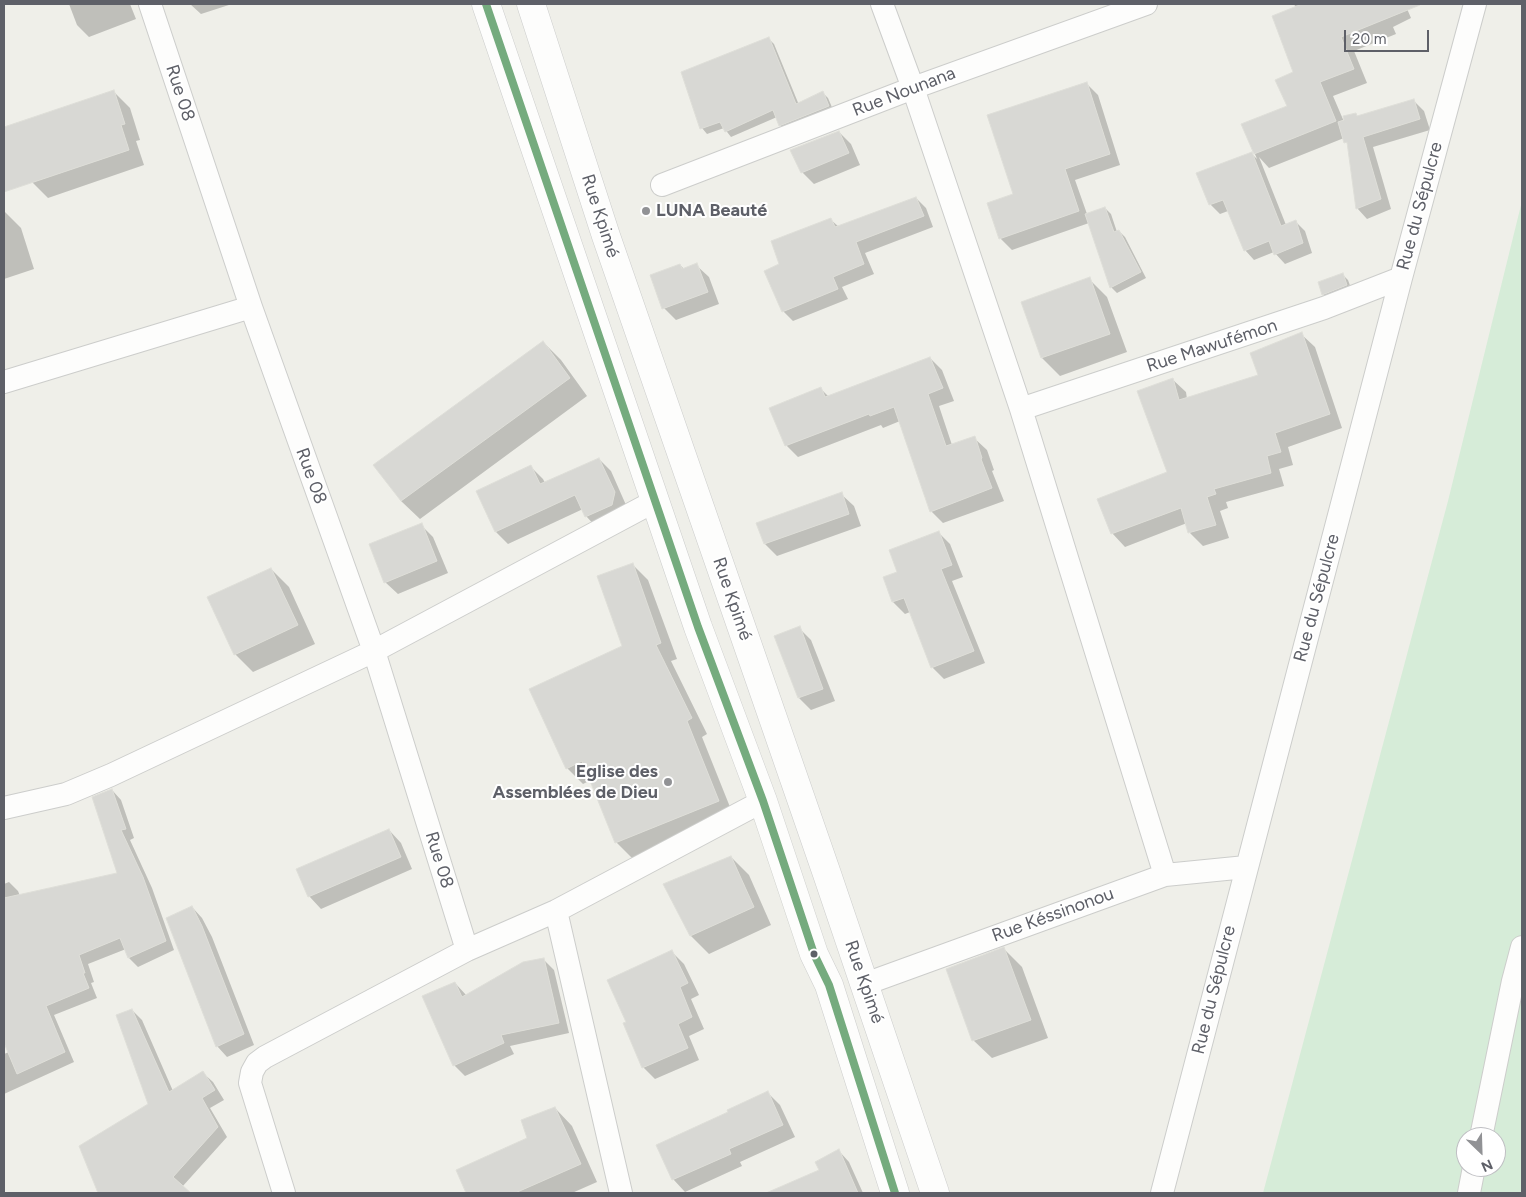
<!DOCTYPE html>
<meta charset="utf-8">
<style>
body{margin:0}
#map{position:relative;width:1526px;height:1197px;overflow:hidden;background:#efefe9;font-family:Figtree,sans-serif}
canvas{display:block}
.frame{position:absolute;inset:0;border:5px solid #5e6068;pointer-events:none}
.north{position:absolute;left:1456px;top:1127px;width:50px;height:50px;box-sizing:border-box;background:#fff;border:1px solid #bfbfc3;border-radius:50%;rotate:156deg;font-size:14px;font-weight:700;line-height:20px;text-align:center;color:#5e6068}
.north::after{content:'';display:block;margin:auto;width:18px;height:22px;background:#919295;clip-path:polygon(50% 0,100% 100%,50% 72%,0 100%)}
.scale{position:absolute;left:1344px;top:30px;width:85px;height:22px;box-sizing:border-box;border:2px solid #5e6068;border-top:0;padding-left:6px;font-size:15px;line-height:18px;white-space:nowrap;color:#5e6068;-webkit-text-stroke:4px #fff;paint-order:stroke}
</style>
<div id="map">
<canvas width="1526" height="1197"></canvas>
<div class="frame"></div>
<div class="north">N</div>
<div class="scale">20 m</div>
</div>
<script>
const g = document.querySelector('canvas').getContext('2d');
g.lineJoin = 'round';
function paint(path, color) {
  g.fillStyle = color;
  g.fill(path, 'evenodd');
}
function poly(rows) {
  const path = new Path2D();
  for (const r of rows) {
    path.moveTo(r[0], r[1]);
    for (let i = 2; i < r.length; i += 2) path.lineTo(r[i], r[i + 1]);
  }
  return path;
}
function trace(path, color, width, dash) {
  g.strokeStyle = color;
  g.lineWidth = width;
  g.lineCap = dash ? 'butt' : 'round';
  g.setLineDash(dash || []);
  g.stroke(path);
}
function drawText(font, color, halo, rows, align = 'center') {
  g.font = font + ' Figtree,sans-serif';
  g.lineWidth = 4;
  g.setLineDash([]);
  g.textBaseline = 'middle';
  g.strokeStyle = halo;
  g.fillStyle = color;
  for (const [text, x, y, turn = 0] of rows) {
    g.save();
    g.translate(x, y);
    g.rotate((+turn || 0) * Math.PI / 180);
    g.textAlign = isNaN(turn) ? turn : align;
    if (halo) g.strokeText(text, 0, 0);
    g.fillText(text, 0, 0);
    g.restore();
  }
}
paint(poly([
 [1522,201,1522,1193,1263,1193,1448,501],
 [1466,1137,1496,1137,1496,1167,1466,1167]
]), '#d6ecd8');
paint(poly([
 [69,4,130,4,136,19,89,37,77,25],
 [190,4,232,4,201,14],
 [1294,4,1405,4,1411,18,1393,27,1396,34,1354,51,1367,83,1333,96,1345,124,1358,117,1413,100,1424,111,1430,130,1373,147,1391,209,1367,219,1357,208,1348,145,1344,138,1269,168,1259,157,1286,225,1296,222,1305,231,1312,253,1285,264,1274,252,1254,260,1245,250,1228,211,1220,214,1210,204,1251,153,1257,159,1243,125,1289,107,1294,72,1296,8],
 [768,38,774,44,799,105,823,93,828,98,834,112,786,131,780,125,777,117,731,137,724,128,707,134,702,128],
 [1086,83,1098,95,1120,165,1075,180,1087,214,1105,208,1111,214,1117,232,1119,231,1125,237,1146,278,1117,293,1111,287,1089,223,1012,250,1000,238,1014,195],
 [114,92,130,108,140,140,136,141,144,165,48,198,32,182],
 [839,132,851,144,860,165,814,184,802,172],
 [916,198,926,208,933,227,865,253,874,274,842,287,848,299,793,321,783,311,781,264,830,219,839,227],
 [4,211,21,228,34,269,4,279],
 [680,265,684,269,696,265,709,277,719,304,676,320,664,308],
 [1342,274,1348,280,1352,291,1329,300,1323,294],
 [1089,279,1107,297,1127,352,1060,376,1042,358],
 [1301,334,1315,347,1342,428,1288,447,1293,465,1279,469,1284,486,1226,502,1228,508,1220,511,1229,538,1203,546,1190,533,1187,523,1125,547,1112,533,1169,473,1172,379,1186,392,1187,399,1260,376],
 [543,342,561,360,587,396,420,519,401,501],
 [930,358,942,370,954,401,939,406,952,445,974,438,987,450,994,470,992,471,1004,501,943,523,931,511,900,421,883,428,881,425,798,457,786,445,821,389,829,397],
 [599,459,611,471,626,505,598,529,586,516,583,509,508,544,496,532,478,492,531,467,543,479,545,483],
 [841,494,854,506,861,526,777,556,765,544],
 [421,525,433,537,448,573,398,594,385,582],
 [938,532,950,544,963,577,952,581,985,663,944,679,932,667,910,612,905,614,893,602,885,578,899,573],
 [632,564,648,580,677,659,671,661,707,734,702,737,734,817,632,858,616,842,591,780,583,784,567,768,624,647],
 [271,569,289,587,315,644,253,672,235,654],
 [799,628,811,640,835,701,811,710,799,698],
 [112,790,121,800,134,838,130,840,152,888,174,950,138,967,129,958,126,949,88,964,94,982,91,983,97,998,54,1015,74,1062,4,1094,4,1054,9,1052,4,1040,9,1038,4,1023,4,956,6,955,4,950,4,884,9,882,18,891,20,896,118,874],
 [389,830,401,843,412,869,321,909,309,896],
 [731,857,749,875,771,925,709,954,691,936,665,885],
 [192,907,202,918,212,937,254,1045,227,1057,217,1046],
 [1004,949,1022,967,1048,1038,992,1058,973,1040],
 [672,952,684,964,699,995,691,999,704,1029,689,1036,699,1060,655,1079,643,1067,628,1022],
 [543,959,554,970,569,1033,510,1046,514,1054,465,1076,454,1065,455,983,467,996],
 [132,1010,142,1020,173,1091,203,1073,213,1082,224,1100,210,1108,227,1137,182,1187,188,1193,99,1193,80,1146,150,1105],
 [768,1093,780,1105,795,1137,740,1162,742,1166,685,1192,673,1179,730,1113],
 [555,1108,572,1126,597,1182,572,1193,467,1193,457,1170,529,1138],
 [839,1151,849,1162,863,1193,769,1193,821,1171]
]), '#0003');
const building = poly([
 [1302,4,1420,4,1420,5,1341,37,1354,69,1320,82,1336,121,1254,154,1241,124,1287,106,1275,80,1293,72,1272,16,1302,4],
 [769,37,796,104,823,91,829,106,779,126,773,110,725,132,720,122,700,129,681,72,769,37],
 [1087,82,1110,154,1065,169,1079,211,999,239,987,203,1013,194,987,115,1087,82],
 [114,90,125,124,121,125,129,150,4,192,4,127,114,90],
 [1414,99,1420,119,1363,137,1381,199,1356,209,1347,142,1344,143,1338,122,1344,120,1343,116,1356,113,1357,116,1414,99],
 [839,131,849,153,801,173,790,150,839,131],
 [1252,152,1281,226,1296,220,1303,243,1274,255,1269,241,1244,251,1223,200,1209,205,1196,173,1252,152],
 [916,197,924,216,856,242,864,264,833,277,838,289,782,312,764,271,779,264,771,241,831,218,835,227,916,197],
 [1105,207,1114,232,1119,230,1141,272,1110,288,1085,214,1105,207],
 [697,263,708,292,662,309,650,275,680,264,682,269,697,263],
 [1343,273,1347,285,1322,295,1318,282,1343,273],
 [1090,277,1110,334,1041,358,1021,302,1090,277],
 [1302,332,1330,414,1275,433,1281,452,1267,456,1271,473,1214,489,1216,494,1207,497,1216,525,1188,533,1181,508,1111,534,1097,499,1167,472,1137,391,1173,378,1179,400,1258,375,1250,353,1302,332],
 [543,341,570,378,401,501,373,465,543,341],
 [930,357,943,388,928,394,946,446,975,436,982,458,981,459,992,488,930,512,894,407,870,416,869,414,785,446,769,408,821,387,825,397,930,357],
 [599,458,615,492,612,505,585,517,575,495,495,532,476,491,531,465,540,484,599,458],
 [842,492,849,514,764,544,756,523,842,492],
 [422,523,437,561,384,583,369,544,422,523],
 [939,531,952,565,941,569,974,651,931,668,904,598,892,602,883,577,897,572,889,550,939,531],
 [633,563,661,643,656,645,692,718,687,721,719,801,615,843,582,761,566,769,529,689,622,646,597,576,633,563],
 [271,568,298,625,234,655,207,597,271,568],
 [800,626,823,689,798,698,774,636,800,626],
 [112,789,126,829,121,830,143,877,166,941,128,958,120,938,79,955,85,973,83,973,89,988,46,1006,65,1052,17,1074,4,1043,4,898,117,873,92,797,112,789],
 [389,829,401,857,308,897,296,869,389,829],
 [731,856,754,907,690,936,663,884,731,856],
 [192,906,202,926,244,1034,216,1047,166,918,192,906],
 [1004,947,1031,1020,972,1041,946,969,1004,947],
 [672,950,688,983,680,987,692,1017,678,1024,688,1048,642,1068,623,1023,626,1022,607,980,672,950],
 [544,958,559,1023,501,1035,504,1043,453,1066,422,996,455,982,462,997,523,962,544,958],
 [132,1009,169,1092,203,1071,215,1090,202,1098,218,1127,173,1177,191,1193,98,1193,79,1146,148,1104,116,1015,132,1009],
 [768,1091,783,1125,729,1149,731,1154,672,1180,656,1145,728,1112,727,1110,768,1091],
 [555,1107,581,1164,515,1193,466,1193,456,1170,527,1138,521,1120,555,1107],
 [839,1149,858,1193,766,1193,819,1170,815,1162,839,1149]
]);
paint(building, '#d8d8d4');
trace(building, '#deded8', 1);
const minor = poly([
 [150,4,251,307,374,651,467,950],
 [882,4,913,88,1021,409,1165,875],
 [662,185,913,88,1146,4],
 [4,382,251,307],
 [1021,409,1324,308,1401,278],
 [4,808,66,794,111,775,374,651,655,501],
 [556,911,621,1193],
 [865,984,1165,875,1246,867],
 [1481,1137,1513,981,1522,947],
 [284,1193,250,1083,252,1072,257,1063,265,1057,467,950,556,911,763,801],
 [1162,1193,1401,278,1475,4],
 [1469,1193,1474,1167]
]);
const secondary = poly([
 [486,4,698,627,763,801,814,954,829,985,895,1193],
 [531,4,606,236,827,874,935,1193]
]);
trace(minor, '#cccdcb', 24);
trace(secondary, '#cccdcc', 29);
trace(minor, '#fdfdfc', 22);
trace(secondary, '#fdfdfc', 28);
trace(poly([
 [486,4,698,627,763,801,814,954,829,985,895,1193]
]), '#75ab7e', 8);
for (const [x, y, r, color] of [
 [646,211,5,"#919295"],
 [668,782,5,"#919295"],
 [814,954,4.5,"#5e6068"]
]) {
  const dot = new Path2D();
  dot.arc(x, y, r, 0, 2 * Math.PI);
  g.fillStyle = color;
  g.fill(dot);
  trace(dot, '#fff', 2);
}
drawText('18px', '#5e6068', '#fff', [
 ["Rue Nounana",904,92,-21],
 ["Rue 08",180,93,72],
 ["Rue du Sépulcre",1420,206,-75],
 ["Rue Kpimé",600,216,72],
 ["Rue Mawufémon",1212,346,-18],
 ["Rue 08",311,476,70],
 ["Rue du Sépulcre",1317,598,-75],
 ["Rue Kpimé",732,599,71],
 ["Rue 08",439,860,73],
 ["Rue Késsinonou",1053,915,-20],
 ["Rue Kpimé",864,982,71],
 ["Rue du Sépulcre",1214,990,-76]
]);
drawText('bold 18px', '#5e6068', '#fff', [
 ["LUNA Beauté",656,211],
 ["Eglise des",658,772,"right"],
 ["Assemblées de Dieu",658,793,"right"]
], 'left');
</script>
